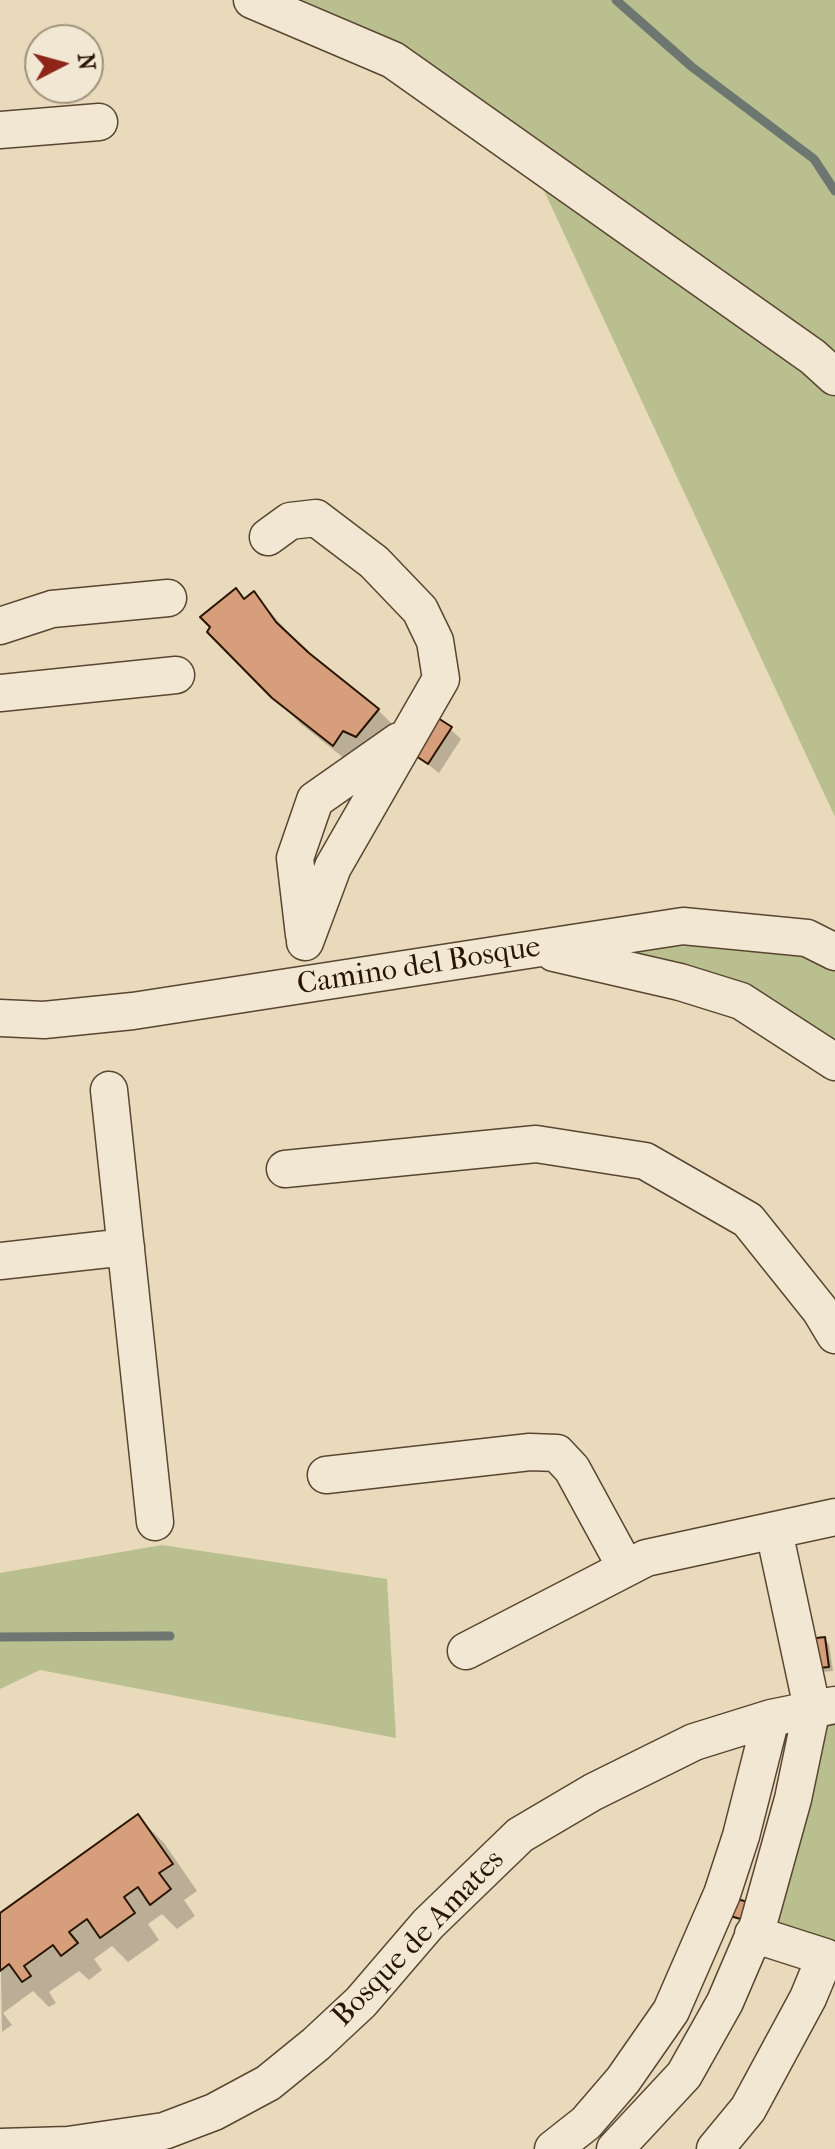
<!DOCTYPE html>
<style>
body{margin:0}
#map{position:relative;width:835px;height:2149px;overflow:hidden;background:#e9dabc;font-family:"IM FELL French Canon",serif}
canvas{display:block}
.north{position:absolute;left:24px;top:24px;width:80px;height:80px;box-sizing:border-box;background:#f1e7d3;border:2px solid #a0937f;border-radius:50%;rotate:84deg;font-size:22px;font-weight:700;line-height:32px;text-align:center;color:#271401}
.north::after{content:'';display:block;margin:auto;width:28px;height:36px;background:#8f2418;clip-path:polygon(50% 0,100% 100%,50% 72%,0 100%)}
</style>
<div id="map">
<canvas width="835" height="2149"></canvas>
<div class="north">N</div>
</div>
<script>
const g = document.querySelector('canvas').getContext('2d');
g.lineJoin = 'round';
function paint(path, color) {
  g.fillStyle = color;
  g.fill(path, 'evenodd');
}
function poly(rows) {
  const path = new Path2D();
  for (const r of rows) {
    path.moveTo(r[0], r[1]);
    for (let i = 2; i < r.length; i += 2) path.lineTo(r[i], r[i + 1]);
  }
  return path;
}
function trace(path, color, width, dash) {
  g.strokeStyle = color;
  g.lineWidth = width;
  g.lineCap = dash ? 'butt' : 'round';
  g.setLineDash(dash || []);
  g.stroke(path);
}
function drawText(font, color, halo, rows, align = 'center') {
  g.font = font + ' "IM FELL French Canon",serif';
  g.lineWidth = 6;
  g.setLineDash([]);
  g.textBaseline = 'middle';
  g.strokeStyle = halo;
  g.fillStyle = color;
  for (const [text, x, y, turn = 0] of rows) {
    g.save();
    g.translate(x, y);
    g.rotate((+turn || 0) * Math.PI / 180);
    g.textAlign = isNaN(turn) ? turn : align;
    if (halo) g.strokeText(text, 0, 0);
    g.fillText(text, 0, 0);
    g.restore();
  }
}
paint(poly([
 [252,0,835,0,835,817,527,154],
 [683,926,835,952,835,1062,799,1036,537,949],
 [162,1545,387,1579,396,1738,40,1670,0,1689,0,1573],
 [835,1705,835,1949,758,1925,793,1799]
]), '#b9bf8f');
paint(poly([
 [254,594,308,655,378,710,404,736,360,771,301,724,209,632],
 [450,729,461,739,439,773,407,748],
 [824,1639,829,1644,833,1671,813,1673],
 [138,1817,164,1843,197,1891,184,1900,195,1916,177,1929,162,1914,148,1924,159,1940,128,1962,112,1946,94,1959,102,1970,89,1980,79,1971,49,1992,56,2003,49,2007,33,1991,3,2013,12,2025,2,2032,0,1915]
]), '#0003');
trace(poly([
 [616,0,692,67,814,159,835,191],
 [0,1637,170,1636]
]), '#6e7671', 9);
const building = poly([
 [236,588,244,599,254,591,276,622,309,653,379,709,356,737,343,731,333,746,272,698,207,632,210,627,200,617,236,588],
 [427,711,452,727,428,764,404,748,427,711],
 [825,1637,829,1667,806,1669,799,1640,825,1637],
 [138,1814,173,1864,159,1873,171,1889,150,1905,138,1887,124,1897,135,1913,100,1938,87,1919,69,1932,78,1943,61,1956,53,1945,24,1966,31,1976,22,1982,9,1964,0,1971,0,1913,138,1814],
 [723,1895,762,1906,757,1924,717,1912,723,1895]
]);
paint(building, '#d69e7a');
trace(building, '#271401', 2);
const minor = poly([
 [252,0,393,60,813,357,835,377],
 [0,130,99,122],
 [268,537,290,521,316,518,374,562,420,610,435,641,441,679,333,867,305,942],
 [0,626,52,609,168,598],
 [0,693,176,675],
 [304,935,295,858,315,800,399,741],
 [554,953,680,982,741,1001,835,1062],
 [0,1018,44,1020,133,1011,683,926,807,938,835,952],
 [109,1090,155,1522],
 [285,1169,536,1144,645,1161,748,1220,820,1310,835,1335],
 [0,1261,126,1247],
 [326,1475,530,1452,557,1453,572,1469,626,1568],
 [466,1651,646,1558,835,1517],
 [0,2147,68,2145,164,2131,214,2112,268,2083,316,2044,361,2002,428,1924,520,1835,593,1792,694,1742,771,1718,835,1705],
 [553,2149,586,2123,623,2080,671,2011,722,1894,741,1836,771,1718],
 [615,2149,684,2075,725,2002,758,1925,793,1799,812,1708,774,1531],
 [715,2149,748,2109,808,1998,825,1957,753,1934]
]);
trace(minor, '#584630', 39);
trace(minor, '#f1e7d3', 36);
drawText('30px', '#271401', '#f1e7d3', [
 ["Camino del Bosque",419,967,-9],
 ["Bosque de Amates",419,1939,-46]
]);
</script>
